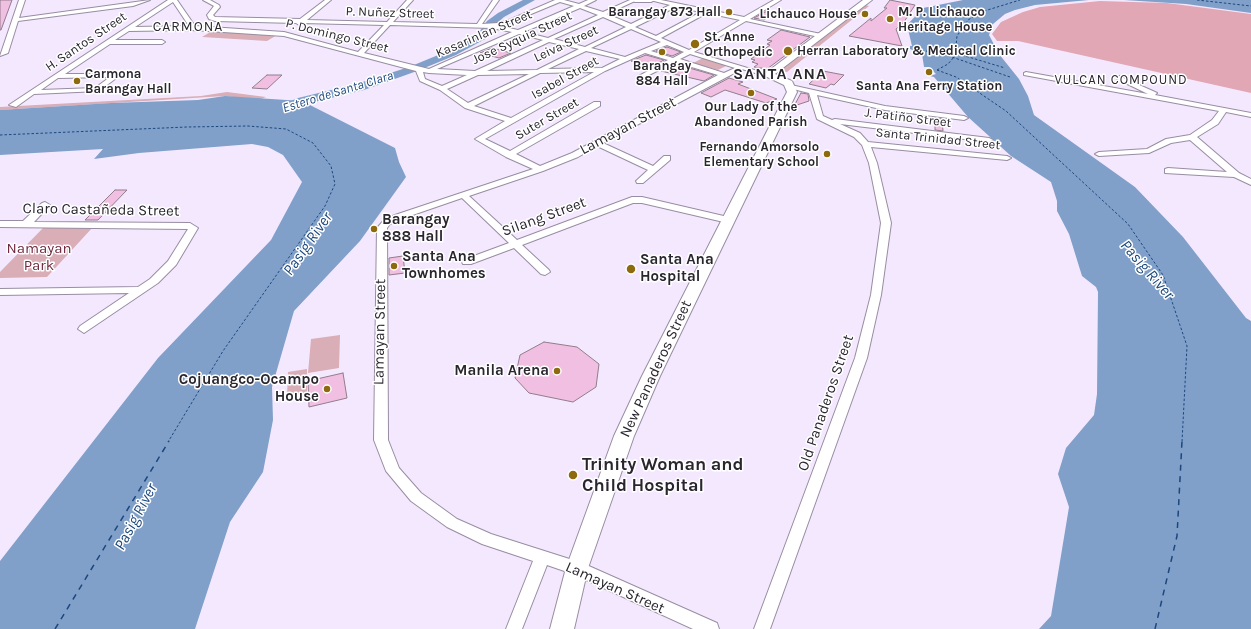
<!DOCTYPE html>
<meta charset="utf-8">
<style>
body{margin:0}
canvas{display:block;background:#f4e8fe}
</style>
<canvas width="1251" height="629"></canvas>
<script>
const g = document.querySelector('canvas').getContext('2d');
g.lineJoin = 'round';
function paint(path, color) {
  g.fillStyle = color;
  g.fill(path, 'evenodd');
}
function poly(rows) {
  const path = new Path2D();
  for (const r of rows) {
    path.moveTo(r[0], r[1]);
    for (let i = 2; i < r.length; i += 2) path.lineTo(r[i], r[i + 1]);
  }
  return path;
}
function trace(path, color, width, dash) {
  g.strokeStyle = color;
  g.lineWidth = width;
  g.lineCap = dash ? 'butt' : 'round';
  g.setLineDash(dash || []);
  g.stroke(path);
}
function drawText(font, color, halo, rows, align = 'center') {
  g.font = font + ' Karla,sans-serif';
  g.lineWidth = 3;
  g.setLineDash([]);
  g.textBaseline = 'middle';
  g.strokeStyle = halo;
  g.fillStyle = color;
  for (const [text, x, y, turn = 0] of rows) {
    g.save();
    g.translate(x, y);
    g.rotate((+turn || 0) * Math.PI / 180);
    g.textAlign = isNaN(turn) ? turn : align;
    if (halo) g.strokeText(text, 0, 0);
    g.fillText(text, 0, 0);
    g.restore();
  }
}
paint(poly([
 [863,4,869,6,787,72,778,71],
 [212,31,277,35,267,41,202,37],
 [703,58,728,65,718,70,693,63],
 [227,92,266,97,258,100,225,96,0,110,0,107,201,96],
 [44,227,93,227,47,277,0,278,0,272],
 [340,335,339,368,308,373,311,339],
 [307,369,307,393,287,397,288,372]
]), '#d9aeb7');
paint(poly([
 [1100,1,1167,3,1251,14,1251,93,1018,41,997,41,992,34,1001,22,1023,12,1040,7]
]), '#e2a7b5');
paint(poly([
 [963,0,1089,0,1035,5,1015,10,1005,14,993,24,989,35,999,54,1019,79,1028,96,1034,115,1135,187,1183,237,1246,318,1251,321,1251,629,1039,629,1051,616,1069,507,1058,474,1066,448,1094,415,1097,394,1098,292,1096,287,1082,276,1069,234,1057,211,1057,201,1051,182,1011,156,968,117,934,77,930,76,936,74,929,67,924,67,922,54,910,49,910,46,912,46,907,25,923,8],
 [1124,0,1251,0,1251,13,1186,4],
 [225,96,302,101,395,148,399,162,406,177,360,241,294,311,272,387,273,420,263,472,230,522,195,629,0,629,0,561,158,358,271,240,302,182,283,155,268,147,252,144,139,153,94,159,103,149,0,155,0,110,111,103,198,100]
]), '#80a0ca');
paint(poly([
 [523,0,535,0,504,17,495,25,485,39,456,55,417,71,364,90,306,104,279,114,273,110,275,107,298,98,356,84,409,67,448,51,477,35,487,21,498,13,523,0]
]), '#80a0ca');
trace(poly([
 [1197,0,1251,6],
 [926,51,949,56,1010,77],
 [931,51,952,52,1005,68],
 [937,70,956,77,1006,111,1128,224,1163,275,1187,346,1182,442],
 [937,70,948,64,955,56,957,36,968,20,981,12,1020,0],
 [0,135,187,127,248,126,286,129,313,143,331,166,335,184,325,206,223,351,168,442]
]), '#1c477c', 1, [2.5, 2]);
trace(poly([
 [55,629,169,441],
 [1155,629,1177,536,1182,441]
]), '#1c477c', 1.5, [6, 5.5]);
const building = poly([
 [0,0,12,0,1,30,0,30,0,0],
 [890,0,915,5,904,22,896,29,902,46,849,36,871,18,871,21,887,8,884,8,890,0],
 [765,12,774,13,764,20,754,18,765,12],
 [781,30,810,37,767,69,754,67,758,64,752,62,755,60,751,59,770,45,767,44,772,41,767,40,781,30],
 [667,47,681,52,672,56,656,51,667,47],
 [492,48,511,53,499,58,480,53,492,48],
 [646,55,664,60,651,67,631,61,646,55],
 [675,64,714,75,704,81,661,71,675,64],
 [823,71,844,75,834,85,831,84,826,88,809,84,823,71],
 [267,75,282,75,267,89,252,88,267,75],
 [729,78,743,82,738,84,777,99,766,103,725,90,711,97,701,93,729,78],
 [801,93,808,94,809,101,794,106,801,93],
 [935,118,942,119,943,131,935,130,935,118],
 [115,190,127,190,98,220,85,220,115,190],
 [403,256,405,273,389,275,389,258,403,256],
 [544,342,577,347,599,364,596,387,573,402,529,393,515,378,520,355,544,342],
 [343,373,347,398,309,407,308,381,343,373]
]);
paint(building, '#f0bfe2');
trace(building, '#917d8b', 1);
trace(poly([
 [500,25,505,23]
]), '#ccc1d4', 6, [6, 3]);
const street = poly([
 [19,0,25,0,19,18,150,0,133,6,18,21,8,53,0,56,19,0],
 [168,0,177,0,195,26,284,32,358,52,384,25,303,23,299,25,296,23,215,21,209,19,207,15,214,6,203,0,210,0,219,5,220,7,213,15,215,17,300,19,325,0,331,0,307,20,387,22,407,0,413,0,393,22,477,24,493,0,499,0,482,24,498,23,500,26,518,30,574,6,560,2,507,24,502,23,555,0,564,0,579,4,588,0,596,0,584,6,603,12,630,0,637,0,607,14,631,24,670,5,650,0,661,0,744,17,774,0,781,0,750,19,821,34,821,36,819,37,746,21,694,52,771,75,768,77,742,69,603,143,653,166,664,156,670,156,670,160,643,183,637,183,636,181,648,170,597,146,578,157,543,171,469,196,517,240,632,197,642,197,728,217,733,220,731,222,728,223,642,203,633,203,522,245,549,270,550,272,545,275,541,274,514,248,471,264,463,264,462,262,463,260,509,243,462,198,401,219,390,224,387,228,388,440,399,468,421,493,457,519,491,534,582,563,717,623,719,629,693,629,573,574,547,565,522,629,506,629,533,561,482,544,447,527,411,501,386,471,374,440,377,228,384,220,395,215,533,169,506,157,475,139,505,121,465,108,440,90,420,81,416,71,284,36,193,30,129,31,115,40,162,40,165,42,162,44,110,44,65,74,119,74,119,76,99,91,34,94,16,107,9,105,168,0],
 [173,2,189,26,135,27,173,2],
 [676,7,701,12,656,36,635,27,676,7],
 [580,8,598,15,548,38,524,32,580,8],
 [707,13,740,20,689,50,661,38,707,13],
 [603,17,626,27,585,47,554,39,603,17],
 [390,25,491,28,481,36,481,38,483,39,497,29,512,32,429,69,364,53,390,25],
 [631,29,661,42,625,57,591,48,631,29],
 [519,34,543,40,475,71,437,69,519,34],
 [549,42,579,49,537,70,487,71,549,42],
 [667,45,684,52,673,58,651,51,667,45],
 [586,51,620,59,602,68,548,69,586,51],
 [645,53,668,60,637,77,637,79,641,79,675,62,718,75,572,153,540,166,516,154,600,106,600,102,594,102,510,151,485,139,605,71,645,53],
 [690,54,735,68,724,73,680,59,690,54],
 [423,72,429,73,467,75,442,86,425,79,423,72],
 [594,72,511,118,474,106,540,73,594,72],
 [529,74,468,103,447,89,478,75,529,74],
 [110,77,95,88,41,90,58,78,110,77],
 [1026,72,1148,94,1117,79,1117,77,1119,76,1155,92,1157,93,1155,95,1251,113,1251,117,1226,112,1218,124,1197,137,1239,173,1251,179,1251,185,1234,177,1165,173,1165,169,1168,168,1227,172,1190,140,1171,143,1149,153,1099,156,1095,154,1099,152,1147,149,1166,139,1190,135,1212,120,1219,111,1024,75,1024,73,1026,72],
 [791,85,885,106,964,116,968,118,964,120,885,110,817,95,823,116,832,120,835,119,989,138,993,140,989,142,840,124,860,133,868,142,1007,156,1011,158,1007,160,871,147,877,163,891,223,881,295,867,358,770,629,754,629,855,358,871,295,881,223,869,163,862,145,854,137,817,119,809,93,789,88,788,87,791,85],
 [45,202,50,205,34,222,190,223,198,228,176,265,158,283,84,333,78,329,80,326,129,293,0,295,0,289,138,287,150,279,168,261,188,229,0,227,0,221,23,221,42,203,45,202]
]);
const secondary = poly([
 [631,0,655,0,651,2,635,2,631,0],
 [863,0,872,0,775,74,792,81,797,92,660,376,634,436,588,568,574,629,550,629,566,568,614,436,642,376,787,92,784,85,763,75,863,0]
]);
trace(street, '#988da2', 2);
trace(secondary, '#988da2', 2);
paint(street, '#fff');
paint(secondary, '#fff');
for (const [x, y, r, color] of [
 [729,12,4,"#8d6a0d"],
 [865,14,4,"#8d6a0d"],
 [890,19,4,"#8d6a0d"],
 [695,44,5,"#8d6a0d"],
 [788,51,5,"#8d6a0d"],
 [662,52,4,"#8d6a0d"],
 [929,72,4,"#8d6a0d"],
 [77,81,4,"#8d6a0d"],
 [751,93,4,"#8d6a0d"],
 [827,154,4,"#8d6a0d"],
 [374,229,4,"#8d6a0d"],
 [394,266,4,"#8d6a0d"],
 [631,269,5,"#8d6a0d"],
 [557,371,4,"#8d6a0d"],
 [327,389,4,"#8d6a0d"],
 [573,475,5,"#8d6a0d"]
]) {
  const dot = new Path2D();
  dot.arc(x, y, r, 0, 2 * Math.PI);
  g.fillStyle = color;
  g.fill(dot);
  trace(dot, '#fff', 1.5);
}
drawText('bold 13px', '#2a262e', '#fff', [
 ["Barangay 873 Hall",721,12,"right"],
 ["M. P. Lichauco",898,12],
 ["Heritage House",898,27],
 ["Lichauco House",857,14,"right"],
 ["St. Anne",704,37],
 ["Orthopedic",704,52],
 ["Herran Laboratory & Medical Clinic",797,51],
 ["Barangay",662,66,"center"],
 ["884 Hall",662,81,"center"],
 ["Carmona",85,74],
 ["Barangay Hall",85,89],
 ["Santa Ana Ferry Station",929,86,"center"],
 ["Our Lady of the",751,107,"center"],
 ["Abandoned Parish",751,122,"center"],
 ["Fernando Amorsolo",819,147,"right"],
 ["Elementary School",819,162,"right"]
], 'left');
drawText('13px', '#2a262e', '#fff', [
 ["P. Nuñez Street",390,13,2],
 ["Kasarinlan Street",484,34,-23],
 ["P. Domingo Street",337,36,14],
 ["Jose Syquia Street",522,38,-25],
 ["H. Santos Street",86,42,-34],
 ["Leiva Street",566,44,-25],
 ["Isabel Street",565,78,-29],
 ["J. Patiño Street",908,118,7],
 ["Suter Street",547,119,-30],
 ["Santa Trinidad Street",938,139,6]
]);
g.letterSpacing = '1px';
drawText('13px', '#2a262e', '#fff', [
 ["VULCAN COMPOUND",1121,80]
]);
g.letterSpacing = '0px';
drawText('italic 13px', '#1c477c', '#fff', [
 ["Estero de Santa Clara",338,92,-17]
]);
g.letterSpacing = '1px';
drawText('14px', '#2a262e', '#fff', [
 ["CARMONA",188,27]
]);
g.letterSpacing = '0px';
drawText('15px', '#2a262e', '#fff', [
 ["Lamayan Street",628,126,-28],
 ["Claro Castañeda Street",101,210,1],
 ["Silang Street",544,217,-20],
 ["Lamayan Street",380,332,-89],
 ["New Panaderos Street",656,369,-65],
 ["Old Panaderos Street",826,403,-71],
 ["Lamayan Street",615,588,24]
]);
drawText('bold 15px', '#2a262e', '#fff', [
 ["Barangay",382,220],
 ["888 Hall",382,237],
 ["Santa Ana",402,257],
 ["Townhomes",402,274],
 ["Santa Ana",640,260],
 ["Hospital",640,277],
 ["Manila Arena",549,371,"right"],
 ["Cojuangco-Ocampo",319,380,"right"],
 ["House",319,397,"right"]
], 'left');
drawText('15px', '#6f293f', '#fff', [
 ["Namayan",39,249],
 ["Park",39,266]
]);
g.letterSpacing = '1px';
drawText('bold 16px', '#2a262e', '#fff', [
 ["SANTA ANA",780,74]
]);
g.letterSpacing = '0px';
drawText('italic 16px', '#1c477c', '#fff', [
 ["Pasig River",308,244,-55],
 ["Pasig River",1147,270,49],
 ["Pasig River",136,517,-62]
]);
drawText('bold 18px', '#2a262e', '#fff', [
 ["Trinity Woman and",582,465],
 ["Child Hospital",582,486]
], 'left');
</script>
